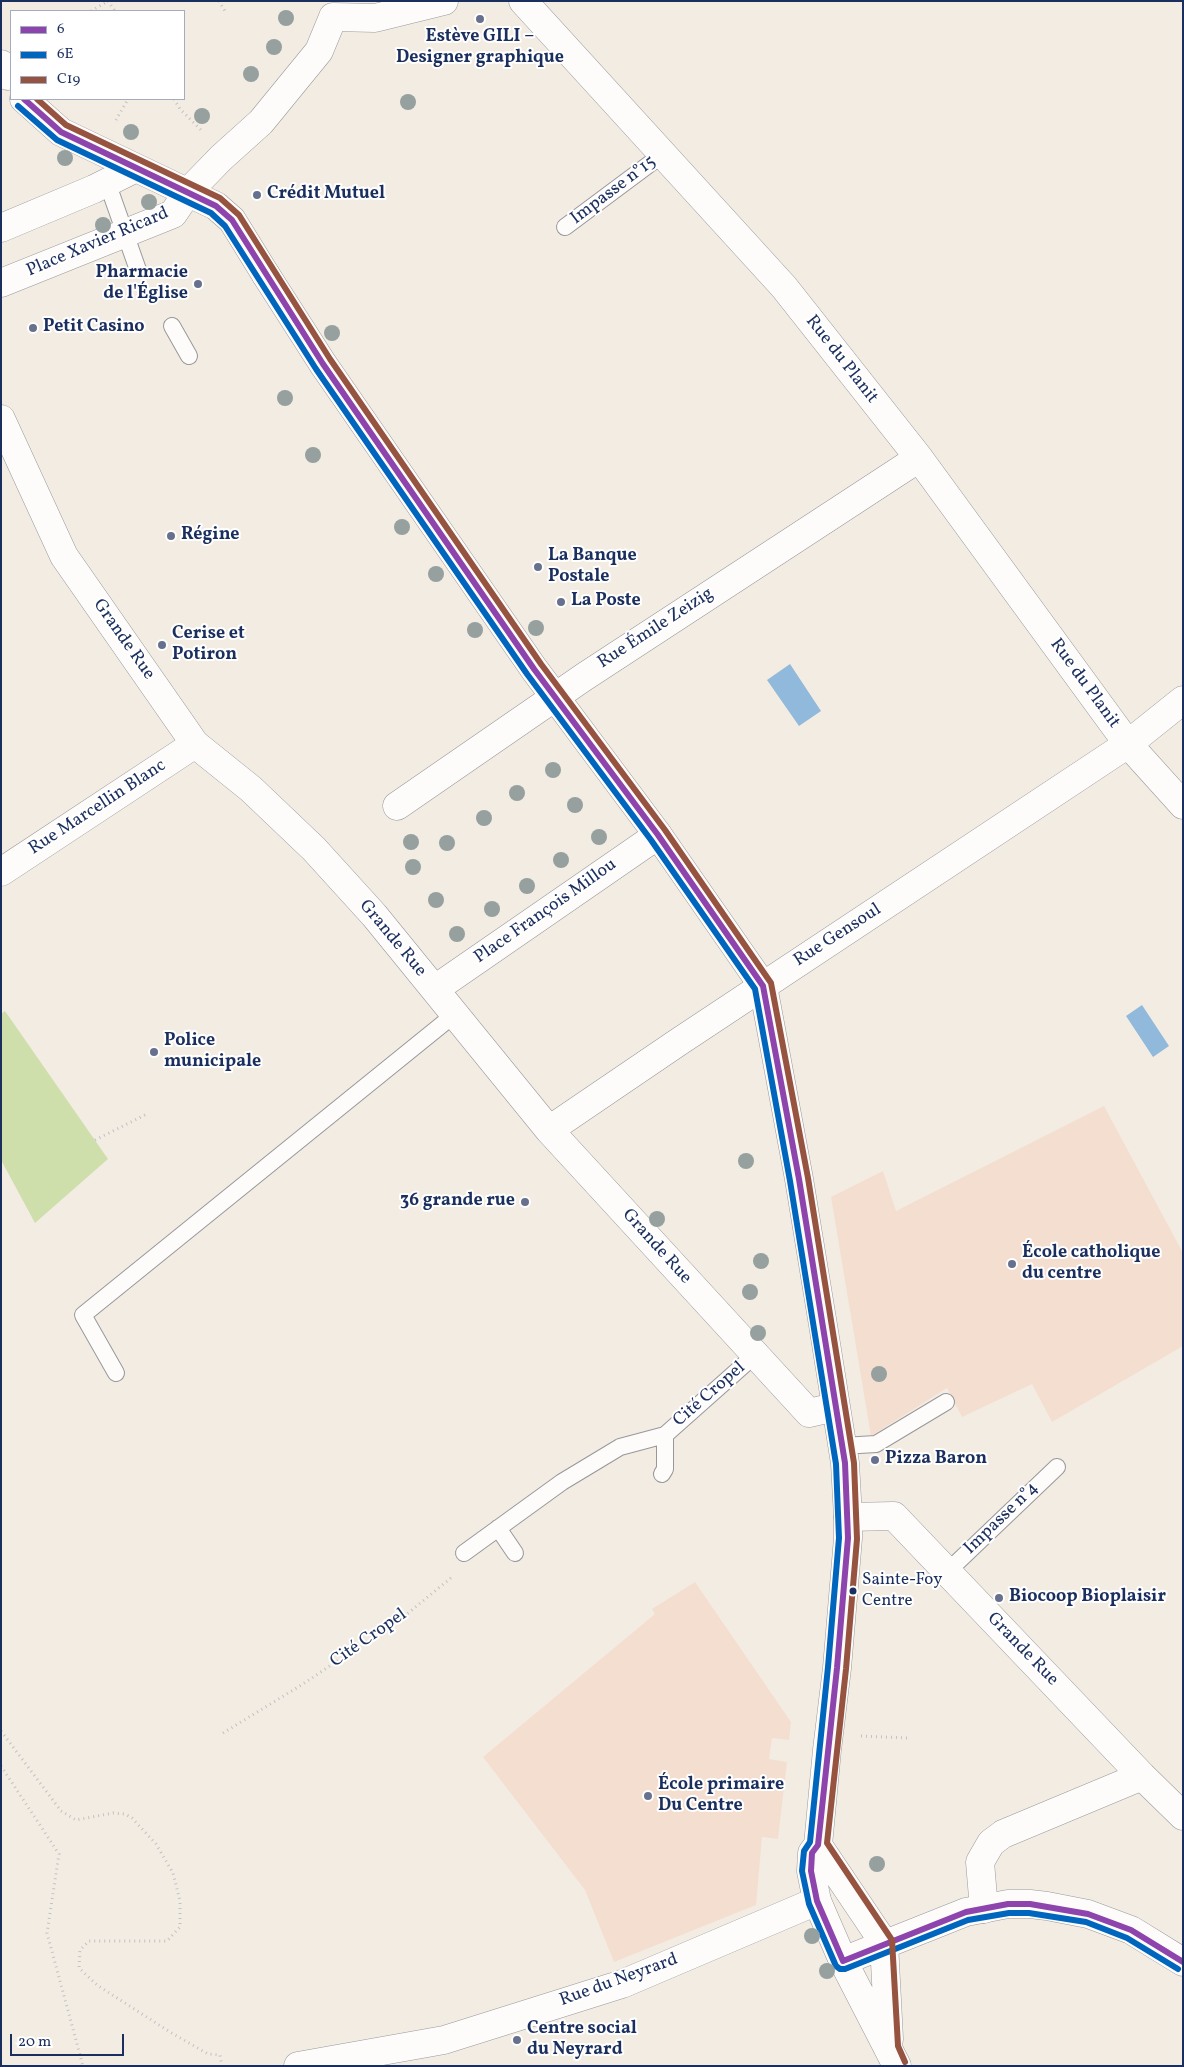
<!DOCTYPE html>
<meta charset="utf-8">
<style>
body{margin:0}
#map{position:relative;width:1184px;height:2067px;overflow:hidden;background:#f3ece3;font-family:Vollkorn,serif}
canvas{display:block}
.frame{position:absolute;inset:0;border:2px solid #1b2f5e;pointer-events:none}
.legend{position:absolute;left:10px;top:10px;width:175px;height:90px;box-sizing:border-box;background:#fff;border:1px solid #a4acbf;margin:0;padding:6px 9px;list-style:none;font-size:15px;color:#1b2f5e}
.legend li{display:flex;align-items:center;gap:10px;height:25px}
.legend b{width:25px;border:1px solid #a4acbf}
.scale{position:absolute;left:10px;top:2034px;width:114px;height:22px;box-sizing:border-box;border:2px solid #1b2f5e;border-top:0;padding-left:6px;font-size:15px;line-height:18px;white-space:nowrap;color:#1b2f5e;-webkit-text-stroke:4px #fff;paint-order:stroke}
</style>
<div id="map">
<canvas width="1184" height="2067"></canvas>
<div class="frame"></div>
<ul class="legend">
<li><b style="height:6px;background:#8e44ad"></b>6</li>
<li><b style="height:6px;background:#0065bd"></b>6E</li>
<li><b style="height:6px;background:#965340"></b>C19</li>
</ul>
<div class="scale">20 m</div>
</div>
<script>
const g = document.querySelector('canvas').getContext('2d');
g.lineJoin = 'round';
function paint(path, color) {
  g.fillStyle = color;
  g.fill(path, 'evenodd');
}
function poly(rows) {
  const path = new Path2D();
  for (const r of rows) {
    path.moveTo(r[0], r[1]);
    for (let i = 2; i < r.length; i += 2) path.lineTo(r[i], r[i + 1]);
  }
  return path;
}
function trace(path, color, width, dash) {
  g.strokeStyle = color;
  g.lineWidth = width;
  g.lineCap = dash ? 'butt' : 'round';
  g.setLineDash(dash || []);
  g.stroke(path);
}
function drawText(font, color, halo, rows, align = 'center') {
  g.font = font + ' Vollkorn,serif';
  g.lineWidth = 4;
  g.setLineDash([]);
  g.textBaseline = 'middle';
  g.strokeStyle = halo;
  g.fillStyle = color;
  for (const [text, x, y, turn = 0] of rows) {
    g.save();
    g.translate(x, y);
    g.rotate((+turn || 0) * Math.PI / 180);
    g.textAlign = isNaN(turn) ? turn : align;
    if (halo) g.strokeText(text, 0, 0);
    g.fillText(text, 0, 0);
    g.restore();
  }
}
paint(poly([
 [1104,1106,1183,1253,1183,1346,1052,1422,1032,1384,962,1417,947,1388,871,1436,831,1197,883,1171,896,1211],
 [695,1582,791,1722,789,1740,772,1738,769,1759,787,1762,778,1839,762,1837,756,1905,614,1962,585,1890,483,1757,655,1614,652,1609]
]), '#f4ded0');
paint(poly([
 [5,1011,108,1159,35,1223,1,1160,1,1014]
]), '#cedfab');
paint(poly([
 [790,664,821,711,799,726,767,680],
 [1142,1005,1169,1046,1153,1057,1126,1016]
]), '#90b9db');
const lane = poly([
 [107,182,138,270],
 [565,227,663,154],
 [172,326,189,356],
 [116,1373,83,1315,455,1014],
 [842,1446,876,1444,946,1402],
 [662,1474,665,1469,665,1435,755,1355],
 [498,1528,515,1553],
 [464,1553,562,1482,620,1447,665,1435],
 [947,1572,1057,1467]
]);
const street = poly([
 [523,1,784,287,919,458,1128,744,1183,805],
 [333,17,375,18,444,1],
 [24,99,61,132,216,206,232,220,266,275],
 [1,228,94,189,136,168],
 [1,283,173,214,188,192,221,158,261,122,319,51,333,17],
 [1,419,64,556,195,744,251,789,314,849,374,915,549,1130,809,1413,835,1407],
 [397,806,584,677,919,458],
 [1,872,195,744],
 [435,989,658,835],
 [549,1130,677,1043,1128,744,1183,700],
 [848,1517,894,1516,1142,1776,1183,1816],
 [984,1909,980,1862,991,1843,1003,1834,1142,1776],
 [298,2066,444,2040,622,1984,817,1901]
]);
const secondary = poly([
 [1,64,8,76],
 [266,275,323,364,534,669,658,835,763,986,799,1179,824,1331,845,1463,848,1517,848,1538,837,1668,827,1750,818,1845,812,1853,811,1871,817,1901,843,1961,897,2066],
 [818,1845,884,1943,889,2039],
 [843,1961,966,1912,1008,1904,1030,1904,1047,1906,1088,1914,1131,1930,1183,1962]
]);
trace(lane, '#98989b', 18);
trace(street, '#98989b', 29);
trace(secondary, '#98989b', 29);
trace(poly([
 [108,1,115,11],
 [219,1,225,11],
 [91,11,108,1],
 [174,99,180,109,201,130],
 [116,120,128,99],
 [95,1140,147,1114],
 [1,1731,61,1811,76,1820,113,1813,125,1814,132,1818,156,1844,173,1873,180,1901,180,1927,167,1941,89,1941,80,1950,79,1968,97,1985,170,2032,208,2054,220,2055,222,2066],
 [223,1733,303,1684,407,1614,452,1577],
 [861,1736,907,1738],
 [1,1766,59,1854,47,1933,83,2066]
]), '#c1c2c4', 3, [1, 4]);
trace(lane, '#fdfcfb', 16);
trace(street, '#fdfcfb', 28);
trace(secondary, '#fdfcfb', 28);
trace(poly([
 [24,99,61,132,216,206,232,220,323,364,534,669,658,835,763,986,799,1179,845,1463,848,1538,837,1668,818,1845,812,1853,811,1871,817,1901,843,1961,966,1912,1008,1904,1030,1904,1088,1914,1131,1930,1183,1962]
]), '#8e44ad', 6);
trace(poly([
 [18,106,57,140,211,213,225,226,316,369,527,674,651,840,755,989,790,1181,836,1464,839,1538,828,1667,810,1842,804,1851,802,1871,809,1904,836,1966,840,1969,845,1969,968,1920,1009,1913,1029,1913,1086,1922,1127,1938,1178,1969]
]), '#0065bd', 6);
trace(poly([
 [37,99,66,125,220,198,239,215,330,359,541,664,665,830,771,983,808,1178,854,1463,857,1539,846,1669,827,1843,892,1940,898,2046,905,2062]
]), '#965340', 6);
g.fillStyle = '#95a09f';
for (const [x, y] of [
 [286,18],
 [274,47],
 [251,74],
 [408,102],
 [202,116],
 [131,132],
 [65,158],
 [149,202],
 [103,225],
 [332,333],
 [285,398],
 [313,455],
 [402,527],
 [436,574],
 [536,628],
 [475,630],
 [553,770],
 [517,793],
 [575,805],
 [484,818],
 [599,837],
 [411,842],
 [447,843],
 [561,860],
 [413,867],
 [527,886],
 [436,900],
 [492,909],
 [457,934],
 [746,1161],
 [657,1219],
 [761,1261],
 [750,1292],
 [758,1333],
 [879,1374],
 [877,1864],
 [812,1936],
 [827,1971]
]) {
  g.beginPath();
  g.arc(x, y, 8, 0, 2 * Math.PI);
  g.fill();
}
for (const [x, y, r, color] of [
 [480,19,5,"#67718d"],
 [257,195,5,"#67718d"],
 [198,284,5,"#67718d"],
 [33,328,5,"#67718d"],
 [171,536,5,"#67718d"],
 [538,567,5,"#67718d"],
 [561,602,5,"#67718d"],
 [162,645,5,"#67718d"],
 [154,1052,5,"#67718d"],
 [525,1202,5,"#67718d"],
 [1012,1264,5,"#67718d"],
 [875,1460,5,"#67718d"],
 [853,1591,4.5,"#1b2f5e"],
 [999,1598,5,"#67718d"],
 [648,1796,5,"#67718d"],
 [517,2040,5,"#67718d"]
]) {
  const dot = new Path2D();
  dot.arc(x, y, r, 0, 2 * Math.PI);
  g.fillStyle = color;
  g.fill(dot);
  trace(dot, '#fff', 2);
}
drawText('17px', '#1b2f5e', '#fff', [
 ["Sainte-Foy",862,1581],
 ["Centre",862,1602]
], 'left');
drawText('bold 18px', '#1b2f5e', '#fff', [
 ["Estève GILI –",480,38,"center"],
 ["Designer graphique",480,59,"center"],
 ["Crédit Mutuel",267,195],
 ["Pharmacie",188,274,"right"],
 ["de l'Église",188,295,"right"],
 ["Petit Casino",43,328],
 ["Régine",181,536],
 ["La Banque",548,557],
 ["Postale",548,578],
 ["La Poste",571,602],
 ["Cerise et",172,635],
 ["Potiron",172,656],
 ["Police",164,1042],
 ["municipale",164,1063],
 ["36 grande rue",515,1202,"right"],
 ["École catholique",1022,1254],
 ["du centre",1022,1275],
 ["Pizza Baron",885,1460],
 ["Biocoop Bioplaisir",1009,1598],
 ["École primaire",658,1786],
 ["Du Centre",658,1807],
 ["Centre social",527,2030],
 ["du Neyrard",527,2051]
], 'left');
drawText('18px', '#1b2f5e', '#fff', [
 ["Impasse n°15",614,191,-37],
 ["Place Xavier Ricard",98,243,-23],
 ["Rue du Planit",841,360,52],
 ["Rue Émile Zeizig",656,629,-33],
 ["Grande Rue",123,640,55],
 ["Rue du Planit",1084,684,54],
 ["Rue Marcellin Blanc",98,808,-33],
 ["Place François Millou",546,912,-35],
 ["Rue Gensoul",838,936,-33],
 ["Grande Rue",392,939,50],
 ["Grande Rue",656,1247,48],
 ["Cité Cropel",710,1395,-41],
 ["Impasse n°4",1002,1519,-44],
 ["Cité Cropel",369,1639,-35],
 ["Grande Rue",1022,1650,46],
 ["Rue du Neyrard",619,1981,-20]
]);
</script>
